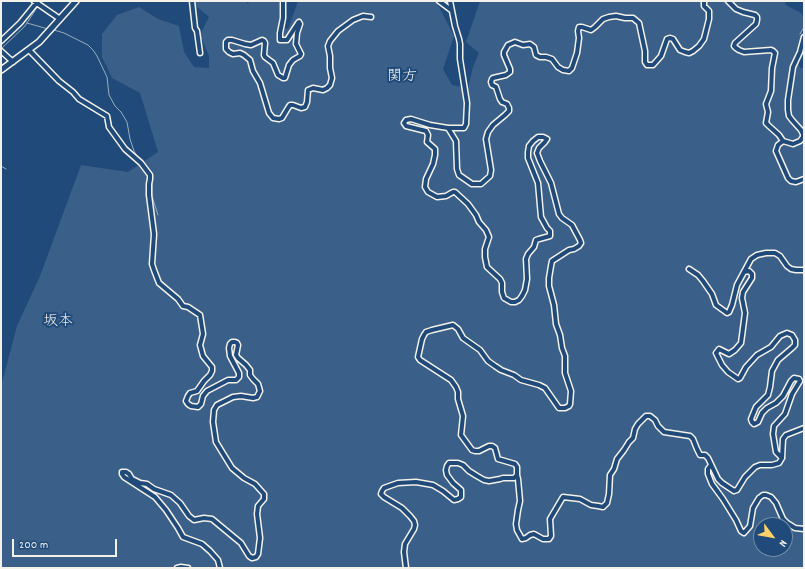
<!DOCTYPE html>
<meta charset="utf-8">
<style>
body{margin:0}
#map{position:relative;width:805px;height:569px;overflow:hidden;background:#1f4a7a;font-family:Dekko,sans-serif}
canvas{display:block}
.frame{position:absolute;inset:0;border:2px solid #f4f1e8;pointer-events:none}
.north{position:absolute;left:753px;top:517px;width:40px;height:40px;box-sizing:border-box;background:#1f4a7a;border:1px solid #748da6;border-radius:50%;rotate:122deg;font-size:11px;font-weight:700;line-height:16px;text-align:center;color:#f4f1e8}
.north::after{content:'';display:block;margin:auto;width:14px;height:18px;background:#ffd166;clip-path:polygon(50% 0,100% 100%,50% 72%,0 100%)}
.scale{position:absolute;left:12px;top:539px;width:105px;height:18px;box-sizing:border-box;border:2px solid #f4f1e8;border-top:0;padding-left:5px;font-size:12px;line-height:14px;white-space:nowrap;color:#f4f1e8;-webkit-text-stroke:3px #1f4a7a;paint-order:stroke}
</style>
<div id="map">
<canvas width="805" height="569"></canvas>
<div class="frame"></div>
<div class="north">N</div>
<div class="scale">200 m</div>
</div>
<script>
const g = document.querySelector('canvas').getContext('2d');
g.lineJoin = 'round';
function paint(path, color) {
  g.fillStyle = color;
  g.fill(path, 'evenodd');
}
function poly(rows) {
  const path = new Path2D();
  for (const r of rows) {
    path.moveTo(r[0], r[1]);
    for (let i = 2; i < r.length; i += 2) path.lineTo(r[i], r[i + 1]);
  }
  return path;
}
function trace(path, color, width, dash) {
  g.strokeStyle = color;
  g.lineWidth = width;
  g.lineCap = dash ? 'butt' : 'round';
  g.setLineDash(dash || []);
  g.stroke(path);
}
function drawText(font, color, halo, rows, align = 'center') {
  g.font = font + ' Dekko,"Klee One",sans-serif';
  g.lineWidth = 4;
  g.setLineDash([]);
  g.textBaseline = 'middle';
  g.strokeStyle = halo;
  g.fillStyle = color;
  for (const [text, x, y, turn = 0] of rows) {
    g.save();
    g.translate(x, y);
    g.rotate((+turn || 0) * Math.PI / 180);
    g.textAlign = isNaN(turn) ? turn : align;
    if (halo) g.strokeText(text, 0, 0);
    g.fillText(text, 0, 0);
    g.restore();
  }
}
paint(poly([
 [195,1,246,1,248,4,249,1,279,1,280,27,288,29,298,1,436,1,454,36,443,69,452,85,468,88,473,67,479,53,466,42,480,1,785,1,786,5,801,13,804,18,804,25,796,57,800,68,804,68,804,568,1,568,1,386,17,326,40,276,81,165,128,172,158,152,140,93,112,78,102,57,102,34,117,15,139,7,158,19,179,26,184,52,194,67,209,68,209,56,200,35,209,17,196,6],
 [761,525,785,525,785,549,761,549]
]), '#3a5f88');
trace(poly([
 [448,1,448,3],
 [27,23,48,29],
 [54,30,64,33,88,45,93,50,97,56,107,77,109,95,115,106,121,112,127,122,130,139,134,151,138,158],
 [800,34,804,27],
 [1,49,25,26,38,6],
 [1,166,6,169],
 [146,167,151,174],
 [152,177,152,196,158,215]
]), '#9cacbb', 1);
const minor = poly([
 [34,1,60,19],
 [192,1,195,28,197,31,200,53],
 [283,1,283,18,280,33,280,40,287,40,298,23,299,22,300,24,297,33,296,44,301,54,300,56,293,60,289,65,285,78,283,78,278,75,273,63,265,57,264,55,265,43,264,41,262,40,251,45,245,44,232,40,228,40,226,42,226,49,229,52,233,54,240,53,244,55,250,60,253,71,260,83,269,113,273,118,279,119,282,118,288,108,290,105,293,105,301,108,305,107,307,102,308,90,313,88,323,90,327,88,330,85,332,78,330,68,330,56,328,46,330,41,338,31,353,20,363,16,371,17],
 [439,1,451,10],
 [728,1,736,9,743,12,755,15,757,17,757,20,756,24,735,43,734,46,736,48,739,50,744,52,771,50,773,51,775,53,772,68,771,91,766,104,768,112,766,123,769,126,779,135,783,141,793,144,800,141,803,137,803,134,801,130,792,120,789,116,788,110,788,100,793,67,800,52,804,37],
 [1,41,20,23,38,1],
 [29,50,59,81,73,92,79,99,107,116,109,127,125,149,141,163,150,175,150,179,149,184,149,195,154,234,152,264,154,270,159,283,178,299,183,306,188,307,200,315,203,334,200,345,203,356,212,367,212,371,210,375,204,381,197,391,190,393,188,396,186,401,188,404,191,406,198,407,201,404,203,396,207,391,228,380,236,380,239,377,239,373,230,356,229,348,230,344,232,342,235,342,237,343,238,345,236,355,238,358,246,365,250,370,250,375,253,379,258,384,260,391,257,397,253,398,241,396,233,397,217,405,214,410,213,422,216,442,232,468,244,478,255,484,264,494,264,499,258,506,257,514,260,538,258,554,256,557,252,558,249,556,241,543,212,519,204,518,194,520,189,516,180,503,171,495,154,489,147,484,140,483,132,479,129,474,126,472,122,472,122,474,124,477,155,497,166,510,178,528,183,537,202,544,210,551,218,560,220,568],
 [1,51,13,62],
 [448,128,456,141,457,169,459,175,472,184,481,184,490,176,491,170,486,139,488,132,493,125,505,115,509,111,509,108,507,104,502,102,500,99,496,87,492,85,491,82,492,79,493,78,506,75,510,72,510,69,504,55,504,52,508,45,515,42,523,45,530,44,534,47,536,55,540,57,546,57,552,59,558,67,563,70,569,71,572,68,577,53,579,38,578,31,579,27,582,27,591,30,595,27,603,19,609,17,616,16,625,18,633,18,639,23,645,51,645,62,647,65,653,65,661,56,667,39,670,38,673,39,680,50,685,52,689,53,693,51,699,46,704,39,709,19,709,11,704,6,704,1],
 [783,141,778,145,776,151,788,178,791,181,796,182,804,179],
 [689,269,698,275,703,281,712,294,716,305,727,313,729,312,732,305,737,285,751,259,757,255,766,253,775,253,780,256,787,266,791,269,796,270,804,270],
 [744,272,749,271,752,274,752,278,743,292,742,298,745,313,741,343,735,350,729,354,719,349,716,353,722,365,728,372,738,379,740,378,746,367,757,355,771,347,780,336,787,333,792,335,795,340,795,345,792,348,778,360,772,371,770,387,768,395,756,407,751,419,752,422,754,424,758,422,762,413,767,408,776,403,783,396,791,381,794,378,799,379,800,381,792,394,785,414,774,426,773,434,776,452,782,458],
 [711,465,708,469,708,474,712,484,723,499,736,520,741,531,744,533,750,526,753,508,759,498,763,495,766,495,771,497,776,503,783,519,787,523,795,528,804,529],
 [517,475,518,479,520,501,518,510,516,524,517,530,522,539,526,538,530,535,534,534,543,539,549,539,551,536,550,519,563,497,580,499,591,505,598,506,603,507,607,503,609,494,610,475,614,469,617,459,624,450,629,442,633,438,635,429,638,424,646,416,650,416,655,420,658,426,664,432,690,436,693,439,697,449,700,455,705,455,708,458,718,479,722,483,734,491,737,490,745,477,755,467,760,465,772,465,779,463,782,458,783,439,786,435,804,428],
 [177,568,181,567,188,568],
 [406,568,404,552,405,544,414,529,415,525,414,521,410,516,402,508,384,497,381,494,382,491,384,488,398,483,416,482,433,485,443,491,454,500,458,499,461,497,461,490,453,483,447,475,446,470,447,466,449,463,458,463,463,465,469,471,477,476,484,480,489,481,500,479,503,478,514,478,517,475,517,467,515,464,498,459,495,448,492,446,489,446,479,451,475,451,472,450,461,435,463,416,458,399,458,392,456,387,451,380,420,360,418,357,422,339,424,335,426,332,432,330,453,325,458,329,463,338,480,350,488,361,495,366,501,370,514,375,521,380,539,385,545,388,559,408,565,408,569,406,570,404,571,391,565,373,565,356,562,348,560,335,556,324,554,305,549,286,549,278,551,266,552,261,569,250,574,249,579,246,581,243,580,240,572,225,562,218,559,214,551,183,540,161,537,153,539,148,545,142,547,139,543,137,538,137,533,141,529,146,528,152,528,158,538,183,541,217,547,228,550,231,550,236,539,239,536,240,534,247,528,254,526,259,527,279,525,290,522,296,519,300,515,302,511,302,504,298,502,292,502,283,500,279,487,267,485,257,485,249,489,237,486,230,479,222,476,215,468,204,455,192,453,192,446,196,437,197,428,192,425,187,426,179,433,164,435,155,435,149,427,142,428,135,426,131,406,126,404,123,406,120,411,119,430,125,448,128,464,128,466,124,467,103,460,59,460,44,459,39,455,26,450,1]
]);
const major = poly([
 [1,70,39,42,76,1]
]);
trace(minor, '#f4f1e8', 7);
trace(major, '#f4f1e8', 8);
trace(minor, '#1f4a7a', 4);
trace(major, '#1f4a7a', 5);
drawText('15px', '#f4f1e8', '#1f4a7a', [
 ["関方",402,78],
 ["坂本",58,323]
]);
</script>
